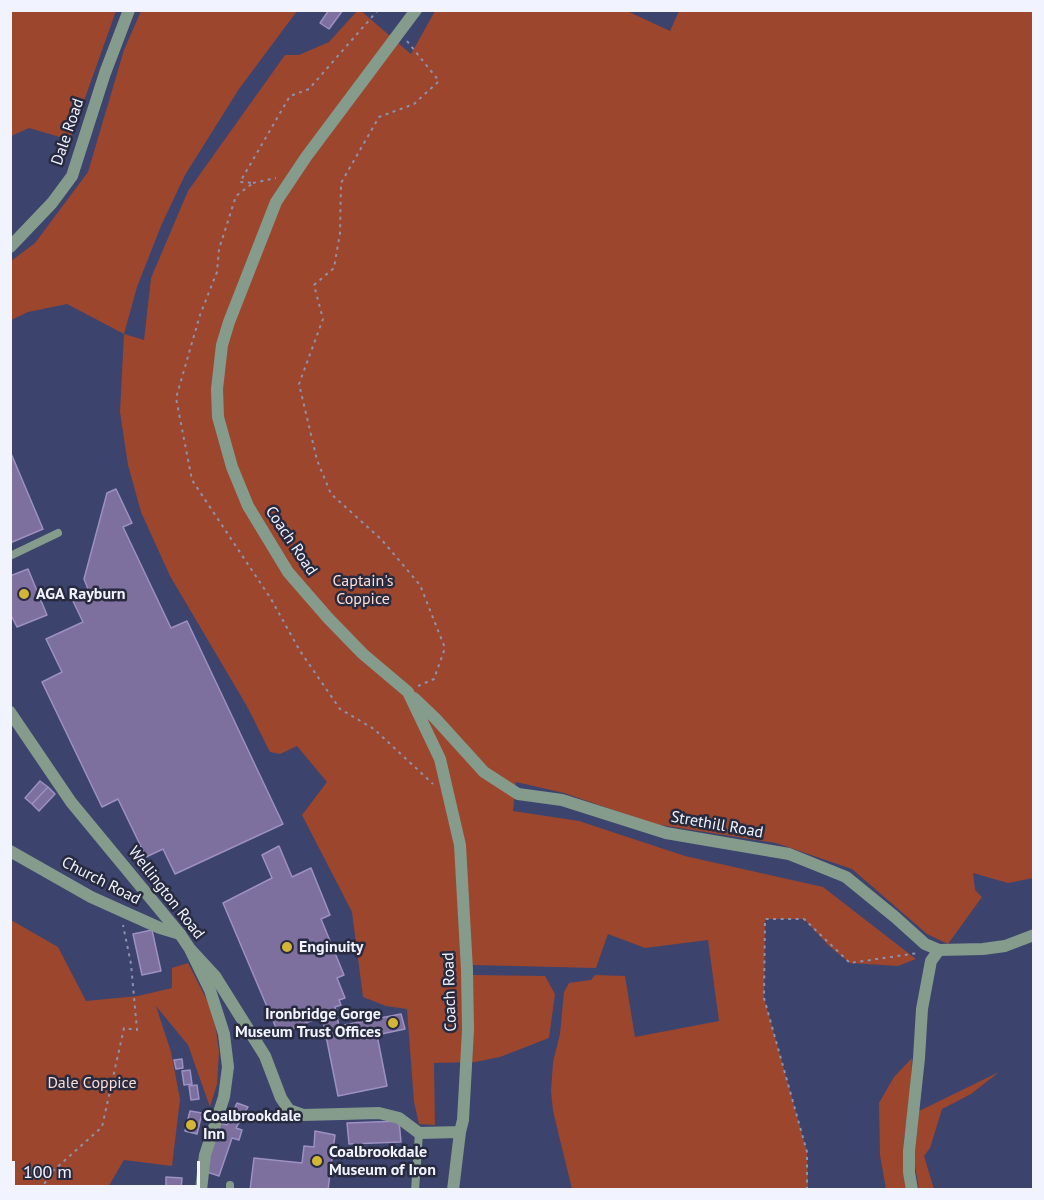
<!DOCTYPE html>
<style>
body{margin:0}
#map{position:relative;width:1044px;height:1200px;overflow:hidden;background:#3c436d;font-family:"PT Sans",sans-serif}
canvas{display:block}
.frame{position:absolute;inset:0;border:12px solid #f1f3fe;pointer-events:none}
.scale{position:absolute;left:12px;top:1161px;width:188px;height:27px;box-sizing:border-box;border:3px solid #f1f3fe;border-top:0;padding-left:8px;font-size:18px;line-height:21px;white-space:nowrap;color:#f1f3fe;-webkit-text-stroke:4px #282b3f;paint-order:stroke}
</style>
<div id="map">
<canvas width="1044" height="1200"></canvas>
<div class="frame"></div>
<div class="scale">100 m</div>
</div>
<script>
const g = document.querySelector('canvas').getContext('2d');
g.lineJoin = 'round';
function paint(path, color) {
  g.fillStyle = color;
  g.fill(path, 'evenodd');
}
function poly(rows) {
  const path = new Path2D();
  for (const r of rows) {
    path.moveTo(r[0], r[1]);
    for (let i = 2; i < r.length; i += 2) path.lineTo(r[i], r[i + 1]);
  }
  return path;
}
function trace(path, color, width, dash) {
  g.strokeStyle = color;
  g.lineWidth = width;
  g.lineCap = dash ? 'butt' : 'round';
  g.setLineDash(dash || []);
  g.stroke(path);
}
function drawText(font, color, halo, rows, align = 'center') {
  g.font = font + ' "PT Sans",sans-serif';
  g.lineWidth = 5;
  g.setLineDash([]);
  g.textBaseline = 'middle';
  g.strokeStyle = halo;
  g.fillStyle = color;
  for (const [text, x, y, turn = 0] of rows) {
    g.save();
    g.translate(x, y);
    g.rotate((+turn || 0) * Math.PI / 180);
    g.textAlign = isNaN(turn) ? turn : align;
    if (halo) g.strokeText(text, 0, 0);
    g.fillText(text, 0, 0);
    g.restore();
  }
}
paint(poly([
 [10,11,116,11,70,140,29,128,11,136],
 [141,11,297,11,239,89,185,175,161,226,137,287,124,334,144,340,151,278,188,191,285,55,299,55,329,42,357,11,361,11,411,54,435,11,627,11,670,31,679,11,1033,11,1033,878,1008,883,973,873,975,890,982,897,948,944,927,934,852,869,776,843,654,824,564,793,516,782,513,811,579,821,685,856,823,887,916,959,898,966,850,963,829,946,804,919,765,919,764,998,807,1152,808,1189,572,1189,553,1111,551,1091,553,1062,560,1034,564,992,569,983,591,980,595,975,625,976,635,1037,719,1021,708,940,645,948,608,934,596,968,473,965,473,975,545,976,555,994,549,1038,500,1057,475,1062,434,1063,435,1125,419,1124,414,1102,407,1009,386,1006,363,997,352,912,302,815,327,782,297,746,280,754,270,752,248,708,170,576,141,512,128,465,120,412,124,334,67,304,28,312,11,320,11,261,35,243,88,172,124,50],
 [11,920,58,947,86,1001,138,996,172,988,172,968,188,963,210,1006,216,1030,219,1052,217,1084,210,1107,188,1045,156,1006,171,1052,180,1099,172,1166,124,1160,107,1189,11,1190],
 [912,1058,910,1099,904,1139,903,1165,906,1189,886,1189,880,1155,879,1103,894,1077],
 [999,1072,971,1094,942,1109,930,1148,924,1156,934,1189,919,1190,914,1159,919,1111]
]), '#9c462e');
const building = poly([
 [329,10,343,10,329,29,320,23,329,10],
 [10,451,43,529,10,543,10,451],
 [116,489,132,523,123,527,171,628,187,621,283,824,175,874,163,849,146,857,118,799,102,807,42,682,62,672,46,639,83,622,71,597,88,589,84,579,107,493,116,489],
 [28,569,47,615,17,627,10,613,10,576,28,569],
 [40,781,48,787,32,804,25,798,40,781],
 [48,787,55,794,39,811,32,804,48,787],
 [279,846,292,877,311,868,330,915,321,919,344,975,337,978,345,998,339,1000,341,1005,335,1007,339,1026,401,1014,405,1029,377,1035,387,1086,338,1096,322,1016,279,1035,223,903,272,878,262,855,279,846],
 [152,930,161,971,142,975,133,934,152,930],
 [182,1059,183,1068,176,1069,174,1060,182,1059],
 [190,1070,192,1084,184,1085,182,1071,190,1070],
 [197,1085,199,1099,191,1100,189,1086,197,1085],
 [237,1103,248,1107,236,1128,242,1130,239,1140,232,1138,219,1176,204,1171,220,1123,227,1125,237,1103],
 [190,1111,202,1113,197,1134,185,1131,190,1111],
 [399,1121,401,1142,349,1144,347,1123,399,1121],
 [315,1131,335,1135,328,1190,250,1190,254,1158,302,1163,304,1146,314,1147,315,1131],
 [166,1177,182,1178,181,1190,166,1190,166,1177]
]);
paint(building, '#7d709f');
trace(building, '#9d91c2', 1.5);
trace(poly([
 [378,10,309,89,290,96,240,182,253,183,236,196,219,249,217,272,200,315,176,398,192,480,271,599,300,651,340,709,374,729,433,784],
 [407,41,439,81,414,104,379,117,341,183,340,233,334,268,314,285,323,319,299,384,317,460,331,494,381,539,420,585,445,648,434,679,418,686],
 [253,183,276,178],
 [40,1190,54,1170,102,1127,124,1028,137,1030,131,964,123,925],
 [807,1190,807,1152,764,998,765,919,804,919,850,963,918,953]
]), '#8d92ae', 2, [3, 4.5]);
trace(poly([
 [10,556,58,533],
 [230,1190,230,1185],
 [415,1190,419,1133]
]), '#859b8c', 8);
trace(poly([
 [416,10,306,157,276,202,229,322,222,345,217,389,218,417,232,467,248,506,288,572,328,618,363,654,408,692,440,759,460,845,467,970,468,1030,463,1120,460,1132,453,1190],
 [414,698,435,718,484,772,518,794,562,800,666,833,789,854,846,877,895,917,925,944,939,950,983,949,1005,946,1034,935],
 [10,851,91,897,160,928,180,934],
 [191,950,215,976,265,1056,281,1098,289,1110,303,1115,379,1113,399,1118,419,1133,460,1132],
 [912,1190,909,1172,909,1151,919,1058,922,1009,931,961,939,950]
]), '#859b8c', 12);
trace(poly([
 [10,247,52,203,72,176,105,73,129,10],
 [10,712,71,802,180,934,190,949,210,990,224,1034,228,1067,224,1097,205,1155,201,1190]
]), '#859b8c', 12);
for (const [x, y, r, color] of [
 [24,594,6,"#d3b635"],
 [287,947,6,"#d3b635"],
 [393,1023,6,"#d3b635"],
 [191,1125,6,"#d3b635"],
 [317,1161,6,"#d3b635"]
]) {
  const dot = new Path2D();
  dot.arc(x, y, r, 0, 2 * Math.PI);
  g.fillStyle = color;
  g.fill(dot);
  trace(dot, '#282b3f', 2);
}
drawText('16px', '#f1f3fe', '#282b3f', [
 ["Dale Road",68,132,-71],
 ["Coach Road",291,541,56],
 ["Strethill Road",717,825,10],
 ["Church Road",101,881,27],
 ["Wellington Road",166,893,52],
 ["Coach Road",450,992,-92]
]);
drawText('16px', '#fcdbd2', '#282b3f', [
 ["Captain's",363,581],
 ["Coppice",363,599],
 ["Dale Coppice",92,1083]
]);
drawText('bold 16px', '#f1f3fe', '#282b3f', [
 ["AGA Rayburn",36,594],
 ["Enginuity",299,947],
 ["Ironbridge Gorge",381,1014,"right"],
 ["Museum Trust Offices",381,1032,"right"],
 ["Coalbrookdale",203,1116],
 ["Inn",203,1134],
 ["Coalbrookdale",329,1152],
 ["Museum of Iron",329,1170]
], 'left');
</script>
